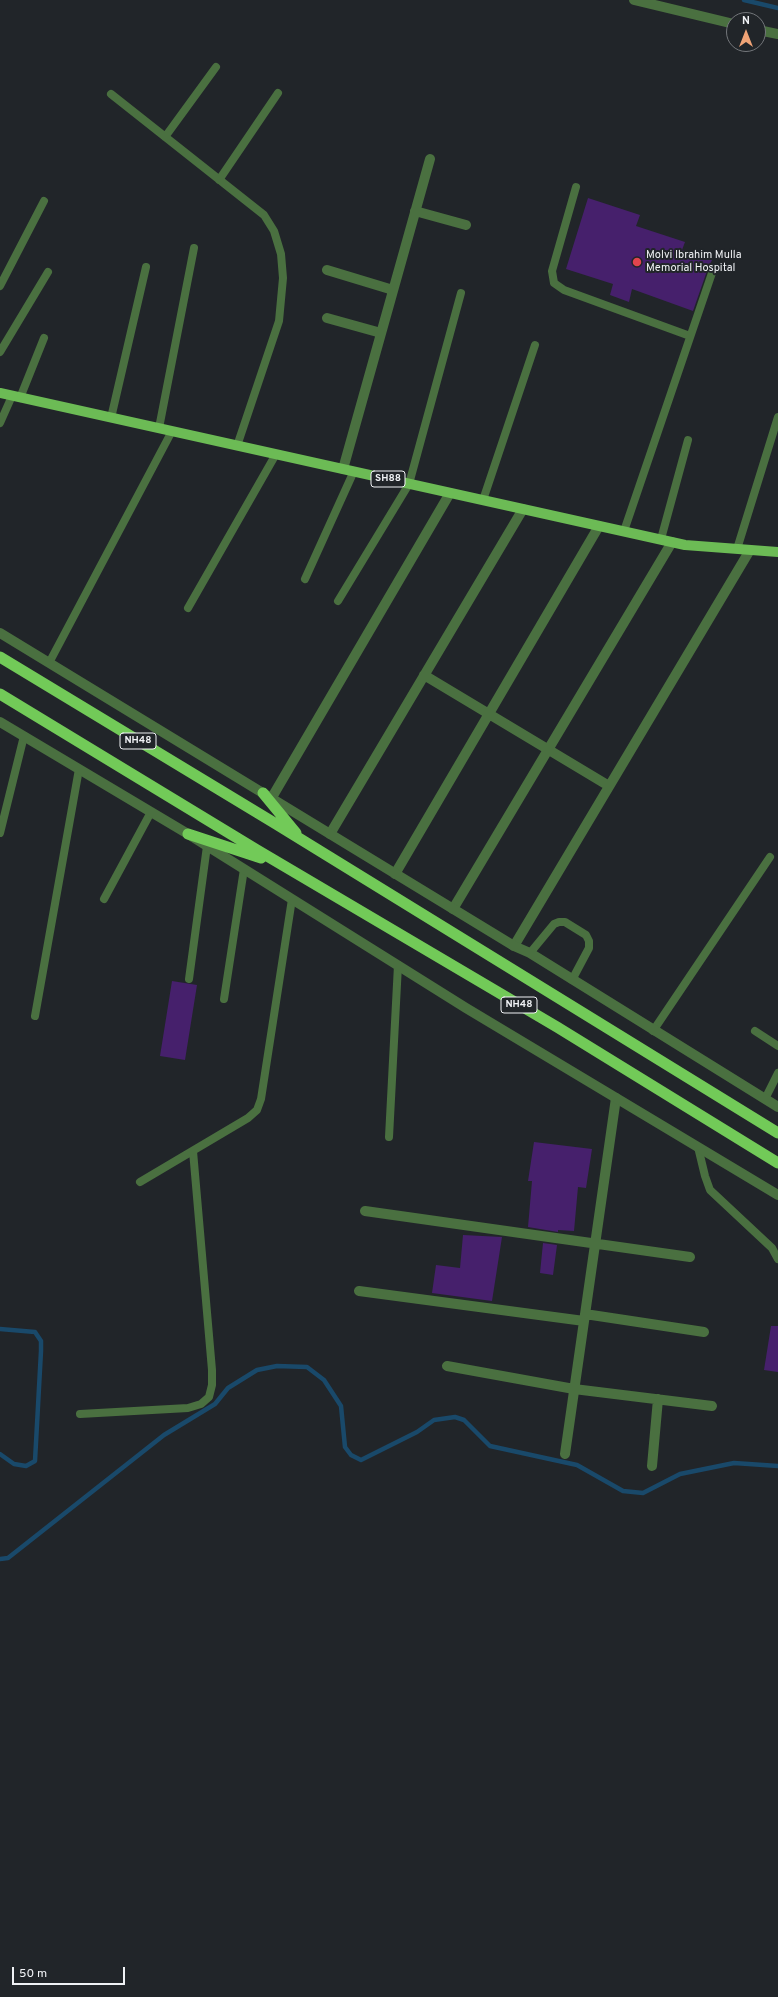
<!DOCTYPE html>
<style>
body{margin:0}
#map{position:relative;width:778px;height:1997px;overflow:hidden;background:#212529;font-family:Overpass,sans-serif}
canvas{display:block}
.north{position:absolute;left:726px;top:12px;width:40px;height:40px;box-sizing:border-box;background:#212529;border:1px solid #74777b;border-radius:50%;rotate:0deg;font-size:11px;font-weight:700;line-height:16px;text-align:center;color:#f0f2f5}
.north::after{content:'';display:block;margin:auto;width:14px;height:18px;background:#efa376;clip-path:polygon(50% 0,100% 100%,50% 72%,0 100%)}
.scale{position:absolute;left:12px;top:1967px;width:113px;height:18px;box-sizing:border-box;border:2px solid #f0f2f5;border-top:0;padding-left:5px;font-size:12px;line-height:14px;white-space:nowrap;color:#f0f2f5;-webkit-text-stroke:3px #212529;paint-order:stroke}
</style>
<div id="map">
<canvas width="778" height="1997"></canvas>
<div class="north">N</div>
<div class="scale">50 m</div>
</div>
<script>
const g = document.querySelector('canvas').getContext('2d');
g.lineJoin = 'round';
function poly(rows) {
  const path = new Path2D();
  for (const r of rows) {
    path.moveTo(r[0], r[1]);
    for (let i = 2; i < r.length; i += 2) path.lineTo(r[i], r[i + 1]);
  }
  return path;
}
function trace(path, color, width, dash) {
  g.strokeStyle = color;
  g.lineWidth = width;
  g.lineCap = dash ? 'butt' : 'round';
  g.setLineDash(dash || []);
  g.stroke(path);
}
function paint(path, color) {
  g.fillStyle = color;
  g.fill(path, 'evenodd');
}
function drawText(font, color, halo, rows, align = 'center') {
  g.font = font + ' Overpass,sans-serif';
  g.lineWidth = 4;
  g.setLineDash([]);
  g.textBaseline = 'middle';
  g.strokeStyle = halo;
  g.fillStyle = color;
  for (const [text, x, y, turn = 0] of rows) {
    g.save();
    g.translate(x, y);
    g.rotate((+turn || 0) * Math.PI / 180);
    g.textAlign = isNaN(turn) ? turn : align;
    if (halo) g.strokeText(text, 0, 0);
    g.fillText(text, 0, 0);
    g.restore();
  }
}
trace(poly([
 [744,0,778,8],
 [0,1329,35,1332,41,1341,41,1351,35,1461,26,1466,14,1464,0,1454],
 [0,1559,8,1558,164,1435,215,1404,228,1388,257,1370,277,1366,307,1367,324,1380,341,1406,345,1447,351,1455,361,1460,417,1432,434,1420,455,1417,464,1420,490,1446,577,1465,623,1491,643,1493,680,1474,734,1463,778,1466]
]), '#19496a', 4.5);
paint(poly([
 [588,198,640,215,636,226,685,242,682,250,712,260,708,268,693,311,632,289,629,302,610,295,613,284,566,269],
 [172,981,197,985,185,1060,160,1056],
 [534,1142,592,1149,586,1188,578,1187,574,1231,558,1230,558,1232,528,1227,532,1181,528,1181],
 [463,1235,502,1237,492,1301,432,1293,436,1265,460,1268],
 [543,1243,557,1245,553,1275,540,1273],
 [771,1326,778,1326,778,1372,764,1370]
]), '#46206c');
trace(poly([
 [111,94,264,215,274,231,281,254,283,278,279,321,237,446],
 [165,137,216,67],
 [219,180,278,93],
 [576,187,552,271,554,283,564,290,690,336],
 [0,286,44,201],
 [0,352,48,272],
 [20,398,44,338],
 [111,418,146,267],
 [0,423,12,396],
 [159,428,194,248],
 [483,500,535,345],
 [624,531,713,270],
 [661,539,688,440],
 [737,549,778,417],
 [305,579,354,471],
 [338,601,409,484,461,293],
 [188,608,276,454],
 [49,663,172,431],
 [0,833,24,736],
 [104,899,151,812],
 [530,953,554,924,559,922,565,922,586,935,589,941,589,948,572,980],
 [189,979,207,846],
 [224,999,244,869],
 [35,1016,79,769],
 [653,1031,770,857],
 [755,1031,778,1046],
 [765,1099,778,1073],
 [389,1137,398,965],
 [698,1147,705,1176,710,1190,772,1248,778,1259],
 [140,1182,248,1118,257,1110,261,1099,292,899],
 [80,1414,188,1408,201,1404,209,1397,212,1385,212,1370,193,1151]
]), '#4a7040', 8);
trace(poly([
 [634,0,734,24],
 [758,30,778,34],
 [415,211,466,225],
 [327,270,393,290],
 [327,318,381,333],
 [343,469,430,159],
 [424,675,609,786],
 [271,799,450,493],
 [330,834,523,509],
 [395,874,599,526],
 [453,909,672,542],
 [514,946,750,550],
 [365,1211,690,1257],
 [359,1291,584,1321],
 [585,1314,704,1332],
 [447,1366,574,1389,712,1406],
 [565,1454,616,1098],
 [652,1466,658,1399]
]), '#4a7040', 10);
trace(poly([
 [0,633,514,946,530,953,778,1107],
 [0,722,188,834,466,1008,778,1195]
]), '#4a7040', 10);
trace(poly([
 [0,393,685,545,778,552]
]), '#6cbb55', 10);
trace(poly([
 [0,657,276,824,778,1133],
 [0,694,257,850,557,1027,778,1163],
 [263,793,296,833],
 [188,834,261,858]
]), '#72ca58', 11);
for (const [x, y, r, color] of [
 [637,262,5,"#e0444e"]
]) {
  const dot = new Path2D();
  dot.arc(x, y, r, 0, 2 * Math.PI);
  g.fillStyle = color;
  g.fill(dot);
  trace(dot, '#212529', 1.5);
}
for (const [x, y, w] of [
 [388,479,34],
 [138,741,36],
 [519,1005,36]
]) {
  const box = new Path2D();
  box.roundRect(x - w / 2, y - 8, w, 16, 3);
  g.fillStyle = '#212529';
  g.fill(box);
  trace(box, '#f0f2f5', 1);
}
drawText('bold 10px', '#f0f2f5', null, [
 ["SH88",388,479],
 ["NH48",138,741],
 ["NH48",519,1005]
]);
drawText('11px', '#f0f2f5', '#212529', [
 ["Molvi Ibrahim Mulla",646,256],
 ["Memorial Hospital",646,269]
], 'left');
</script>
